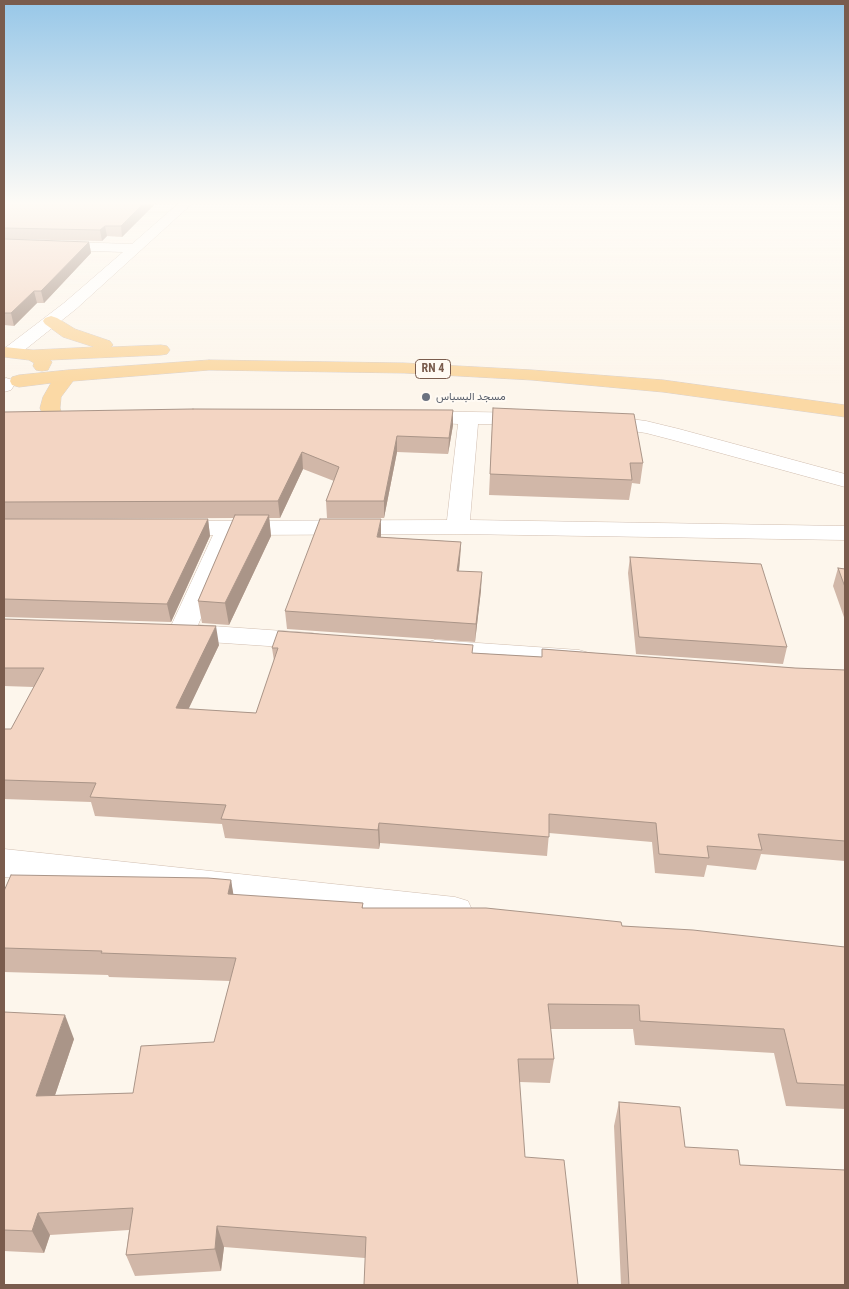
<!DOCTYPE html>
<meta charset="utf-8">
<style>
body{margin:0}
#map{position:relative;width:849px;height:1289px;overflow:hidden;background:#fdf6ec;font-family:"Roboto Condensed",sans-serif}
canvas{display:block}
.frame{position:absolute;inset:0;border:5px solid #7a5c4d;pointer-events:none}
</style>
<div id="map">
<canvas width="849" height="1289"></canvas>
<div class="frame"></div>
</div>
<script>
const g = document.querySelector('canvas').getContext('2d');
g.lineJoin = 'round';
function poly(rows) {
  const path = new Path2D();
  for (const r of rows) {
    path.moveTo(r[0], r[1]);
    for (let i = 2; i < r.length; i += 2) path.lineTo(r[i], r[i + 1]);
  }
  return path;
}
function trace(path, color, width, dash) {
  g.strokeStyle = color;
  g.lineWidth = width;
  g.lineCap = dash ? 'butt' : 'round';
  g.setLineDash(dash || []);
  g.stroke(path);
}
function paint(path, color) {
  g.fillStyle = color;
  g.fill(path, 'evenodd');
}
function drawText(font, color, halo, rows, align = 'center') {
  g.font = font + ' "Roboto Condensed",Vazirmatn,sans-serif';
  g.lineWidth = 4;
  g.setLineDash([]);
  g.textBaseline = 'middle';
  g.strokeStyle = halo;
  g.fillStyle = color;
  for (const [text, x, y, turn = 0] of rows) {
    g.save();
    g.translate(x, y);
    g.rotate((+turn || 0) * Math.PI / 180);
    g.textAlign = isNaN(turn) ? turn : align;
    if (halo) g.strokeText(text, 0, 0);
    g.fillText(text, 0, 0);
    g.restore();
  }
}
const minor = poly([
 [180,202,194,202,76,309,17,356,11,357,5,356,5,348,64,303,123,252,4,248,4,240,132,244,180,202],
 [417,411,529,413,536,415,539,419,536,423,529,425,478,424,470,520,845,526,845,540,458,534,237,535,198,625,312,633,322,635,326,641,322,647,312,649,180,640,170,638,166,632,171,626,213,535,173,535,165,533,161,528,165,523,173,521,447,520,458,424,410,421,407,417,410,413,417,411],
 [599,415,646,421,679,429,845,474,845,487,673,440,646,433,592,425,589,421,592,417,599,415],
 [435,640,579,650,589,653,593,659,589,665,579,668,435,658,425,655,421,649,425,643,435,640],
 [4,849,455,897,468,901,473,912,468,923,455,927,4,877,4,849]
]);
const tertiary = poly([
 [6,378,13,380,15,384,11,390,4,392,4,379,6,378]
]);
const primary = poly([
 [51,316,57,318,75,329,110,341,113,345,111,347,161,345,167,346,170,350,167,354,161,355,50,360,52,362,48,370,42,371,36,370,33,366,34,363,29,360,4,357,4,347,33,350,94,347,63,337,45,324,43,321,45,318,51,316],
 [209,360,404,363,532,370,663,380,845,405,845,417,663,392,532,380,404,373,209,370,73,381,61,397,60,408,63,419,60,423,53,425,46,423,40,408,43,397,51,383,19,387,12,385,10,381,12,377,19,375,68,370,209,360]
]);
trace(minor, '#d1beb0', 1);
trace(tertiary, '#d1beb0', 1);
trace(primary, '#dad1cd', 1);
paint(minor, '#fff');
paint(tertiary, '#fff');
paint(primary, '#fbd9a5');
paint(poly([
 [4,202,157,202,122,237,107,236,102,241,4,239],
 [4,239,89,242,91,253,44,303,37,303,14,326,4,325],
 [493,408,643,463,640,484,632,483,629,500,489,495],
 [4,412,453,425,448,454,397,452,384,518,327,518,326,501,334,481,303,469,280,518,269,518,271,536,229,625,202,623,198,601,234,518,4,519],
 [4,519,208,519,210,536,171,622,4,617],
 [381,536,381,537,461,542,460,559,459,571,481,590,475,642,287,629,285,611],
 [630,557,787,647,783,664,636,654,628,573],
 [838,568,845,569,845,620,833,586],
 [4,619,219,645,188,709,256,713,274,661,272,648,473,653,542,657,542,649,795,668,845,670,845,861,761,854,756,870,707,865,704,877,655,873,652,842,549,833,547,856,380,843,379,849,225,838,222,824,95,816,91,802,4,799,4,729,11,729,34,687,4,686],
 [231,880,233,895,363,903,363,908,622,926,845,947,845,1109,786,1106,774,1053,635,1045,633,1029,550,1029,554,1059,550,1083,520,1082,365,1258,224,1247,221,1271,135,1276,126,1255,129,1230,50,1235,44,1253,4,1251,4,1012,74,1039,55,1095,133,1093,214,1042,230,981,109,977,108,975,4,972,4,891],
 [619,1102,685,1147,740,1165,845,1285,621,1285,614,1126]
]), '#d1b7a8');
paint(poly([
 [145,202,157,202,122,237,121,226],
 [105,226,107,236,102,241,100,230],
 [89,242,91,253,44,303,41,291],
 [34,291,37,303,14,326,11,313],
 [453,410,453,425,448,454,449,438],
 [397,436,397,452,384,518,384,501],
 [302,452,303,469,280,518,278,501],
 [269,515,271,536,229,625,225,603],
 [208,519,210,536,171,622,167,604],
 [381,519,381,536,377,555,377,537],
 [461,542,460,559,457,588,457,571],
 [482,572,481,590,475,642,476,624],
 [216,626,219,645,180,727,176,708],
 [379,823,380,843,379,849,378,830],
 [231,880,235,904,228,894],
 [65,1015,74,1039,47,1119,36,1096],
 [38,1213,50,1235,44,1253,32,1231],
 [217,1226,224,1247,221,1271,215,1249]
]), '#aa9588');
const building = poly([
 [4,202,145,202,121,226,105,226,100,230,4,228,4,202],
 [4,239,89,242,41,291,34,291,11,313,4,313,4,239],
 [493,408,634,414,643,463,630,463,632,480,490,474,493,408],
 [193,409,453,410,449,438,397,436,384,501,326,501,339,467,302,452,278,501,4,502,4,412,193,409],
 [235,515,269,515,225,603,198,601,235,515],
 [4,519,208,519,167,604,4,599,4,519],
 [320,519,381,519,377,537,461,542,457,571,482,572,476,624,285,611,320,519],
 [630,557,761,564,787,647,639,637,630,557],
 [838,568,845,569,845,587,838,568],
 [4,619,216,626,176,708,256,713,278,648,272,648,278,631,473,645,472,653,542,657,542,649,795,668,845,670,845,841,758,834,762,850,707,846,709,858,659,854,656,823,549,814,549,837,379,823,378,830,221,819,226,805,90,797,96,783,4,780,4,729,11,729,44,668,4,668,4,619],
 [11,875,208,878,231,880,228,894,363,903,362,908,486,908,621,922,622,926,693,930,845,947,845,1085,797,1083,784,1029,640,1021,639,1005,548,1004,554,1059,518,1059,525,1157,564,1160,578,1285,364,1285,366,1237,217,1226,215,1249,126,1255,133,1208,38,1213,32,1231,4,1230,4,1012,65,1015,36,1096,133,1093,141,1046,214,1042,236,958,101,953,102,951,4,948,4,891,11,875],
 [619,1102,680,1107,685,1147,738,1150,740,1165,845,1170,845,1285,629,1285,619,1102]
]);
paint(building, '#f3d5c3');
trace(building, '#aa9588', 1);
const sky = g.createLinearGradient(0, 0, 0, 383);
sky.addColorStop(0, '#97c7e8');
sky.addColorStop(0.53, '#fefbf6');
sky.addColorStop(1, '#fefbf600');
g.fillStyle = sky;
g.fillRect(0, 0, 849, 383);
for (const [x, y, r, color] of [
 [426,397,5,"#6b7280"]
]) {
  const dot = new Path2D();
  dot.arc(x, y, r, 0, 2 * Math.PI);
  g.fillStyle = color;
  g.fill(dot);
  trace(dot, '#fffaf3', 2);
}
drawText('11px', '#5b616d', '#fffaf3', [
 ["مسجد البسباس",436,397]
], 'left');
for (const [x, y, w] of [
 [433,369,35]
]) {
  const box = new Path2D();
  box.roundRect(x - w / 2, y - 9.5, w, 19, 4);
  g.fillStyle = '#fffaf3';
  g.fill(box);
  trace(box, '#7a5c4d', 1);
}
drawText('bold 12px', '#7a5c4d', null, [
 ["RN 4",433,369]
]);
</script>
